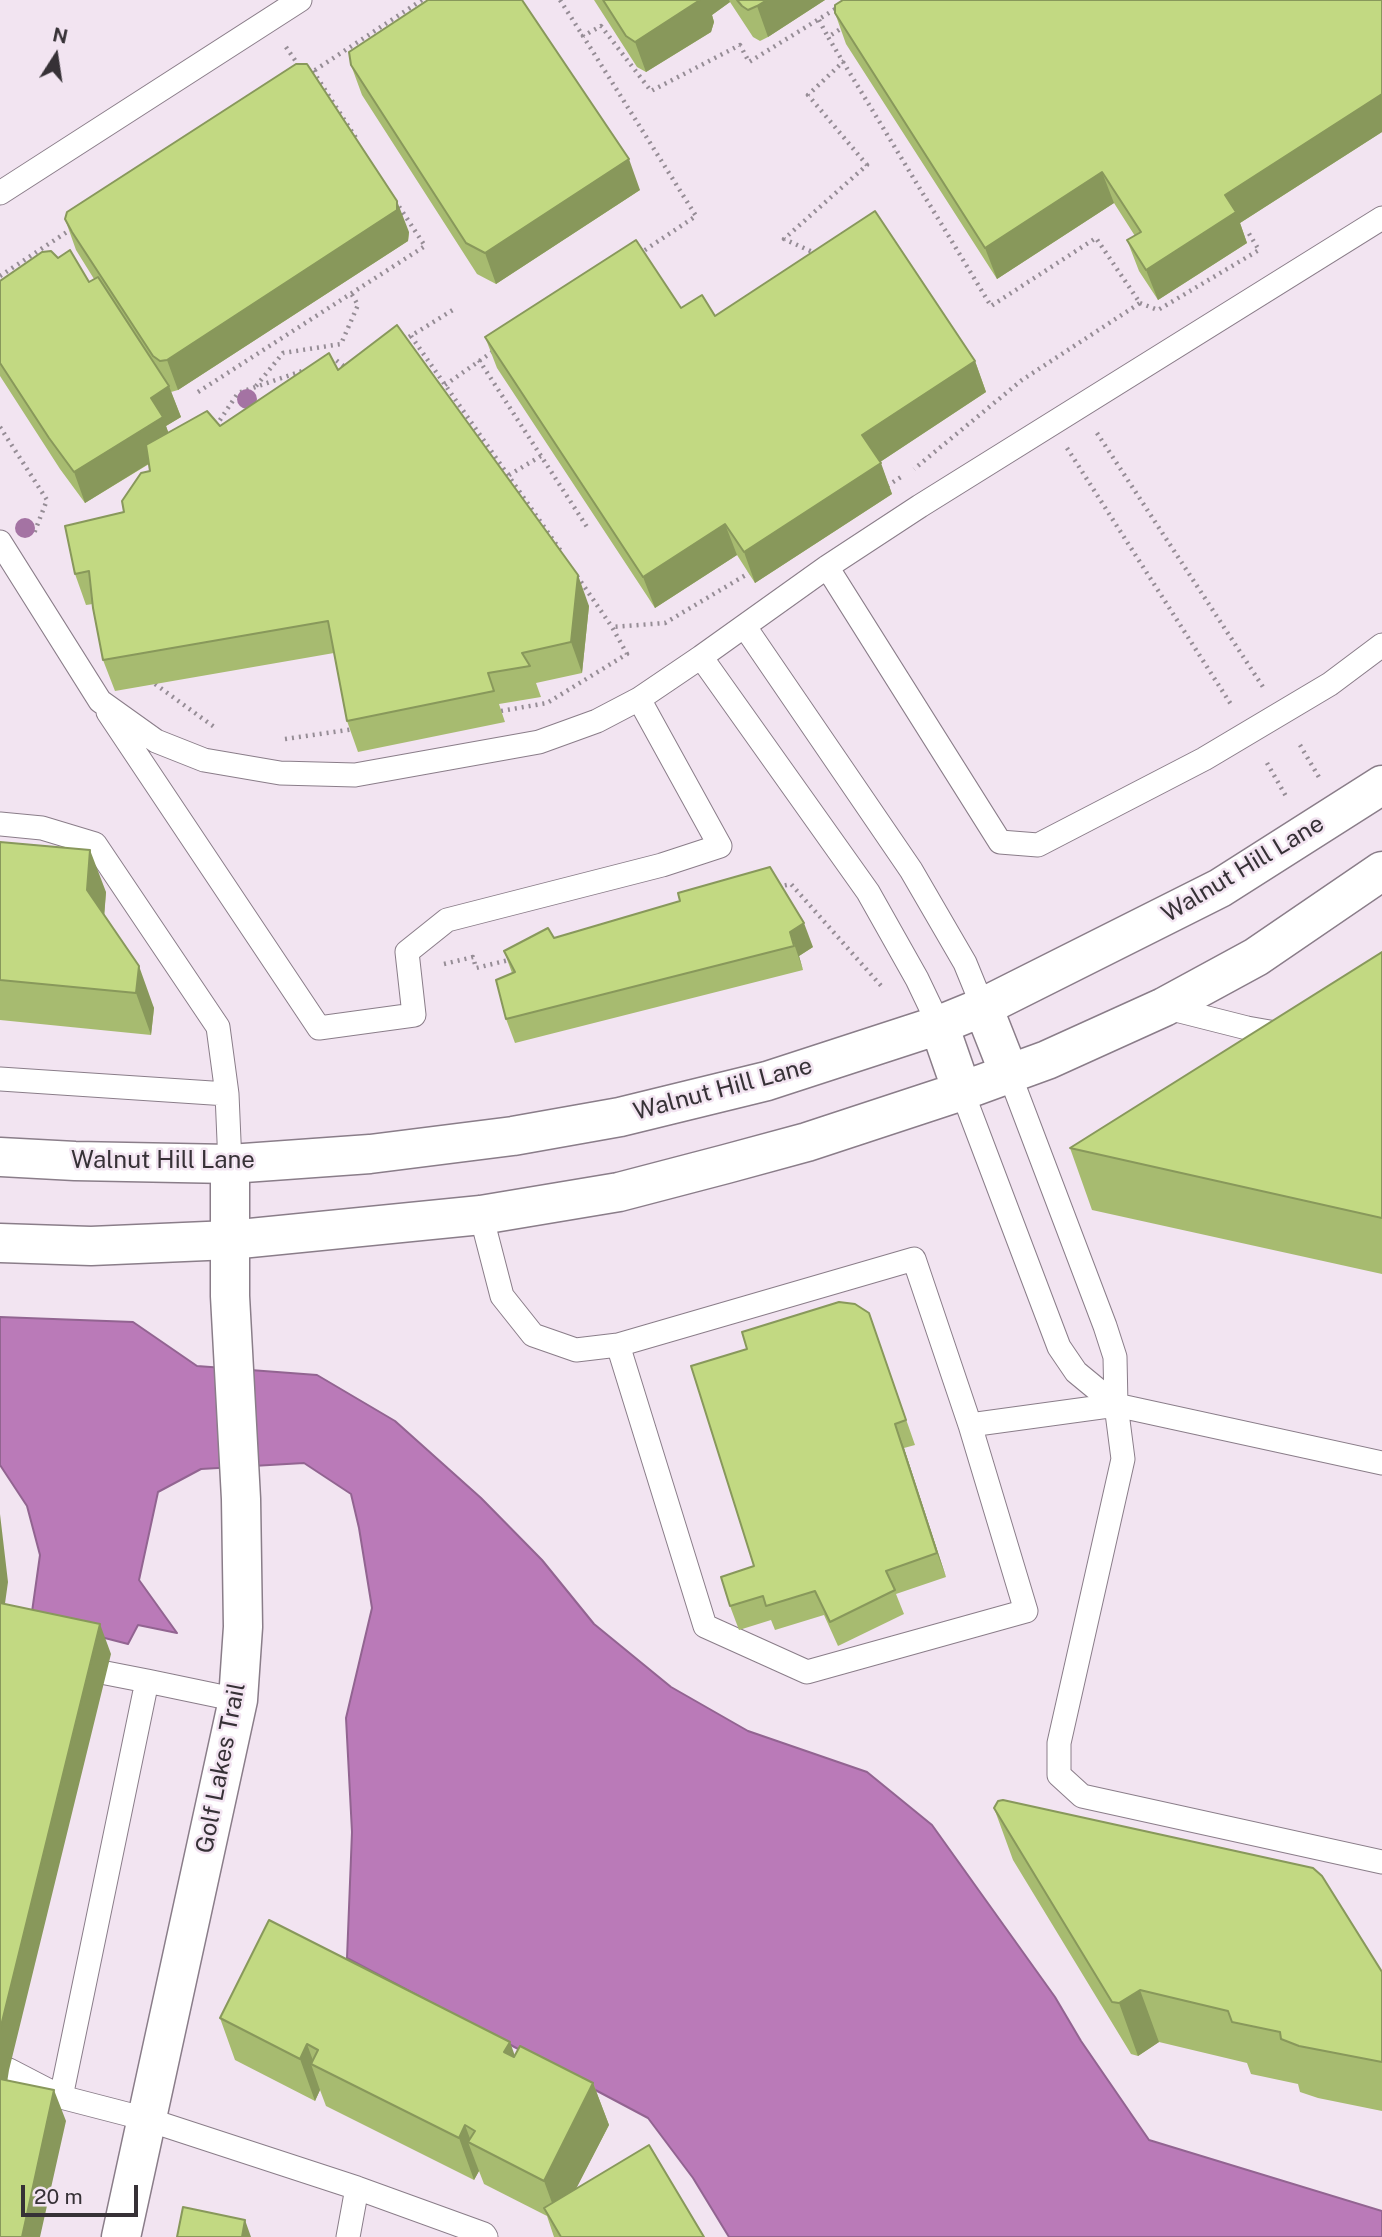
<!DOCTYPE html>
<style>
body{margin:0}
#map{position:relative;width:1382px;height:2237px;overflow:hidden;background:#f2e4f1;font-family:"Public Sans",sans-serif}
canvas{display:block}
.north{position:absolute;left:21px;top:21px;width:70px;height:70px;-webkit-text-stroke:5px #f2e4f1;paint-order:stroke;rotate:12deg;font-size:19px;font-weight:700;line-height:28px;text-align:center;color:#363136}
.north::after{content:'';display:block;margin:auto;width:24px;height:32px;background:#363136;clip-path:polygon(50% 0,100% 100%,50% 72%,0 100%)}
.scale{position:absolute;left:21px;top:2185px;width:117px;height:32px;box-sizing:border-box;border:4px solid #363136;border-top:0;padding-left:9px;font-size:21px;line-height:24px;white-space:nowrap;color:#363136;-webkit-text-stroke:5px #f2e4f1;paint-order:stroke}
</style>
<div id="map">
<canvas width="1382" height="2237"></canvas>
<div class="north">N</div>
<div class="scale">20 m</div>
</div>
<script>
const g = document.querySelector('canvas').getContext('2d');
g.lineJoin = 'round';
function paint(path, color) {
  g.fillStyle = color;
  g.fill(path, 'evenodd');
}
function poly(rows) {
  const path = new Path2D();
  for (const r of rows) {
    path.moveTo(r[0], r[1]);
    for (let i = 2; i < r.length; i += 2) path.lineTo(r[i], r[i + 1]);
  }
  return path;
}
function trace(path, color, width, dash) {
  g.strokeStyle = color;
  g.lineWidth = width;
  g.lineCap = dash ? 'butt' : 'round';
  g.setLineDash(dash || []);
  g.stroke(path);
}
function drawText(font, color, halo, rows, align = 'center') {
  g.font = font + ' "Public Sans",sans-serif';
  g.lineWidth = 5;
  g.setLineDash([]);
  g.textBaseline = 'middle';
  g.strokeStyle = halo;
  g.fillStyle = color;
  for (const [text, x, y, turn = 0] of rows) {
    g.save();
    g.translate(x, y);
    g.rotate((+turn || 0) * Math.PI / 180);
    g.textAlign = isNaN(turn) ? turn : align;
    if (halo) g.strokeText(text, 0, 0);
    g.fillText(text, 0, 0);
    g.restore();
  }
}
const water = poly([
 [0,1317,133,1322,197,1366,317,1375,395,1421,481,1498,542,1560,594,1624,671,1687,748,1731,867,1772,932,1825,1055,1997,1081,2041,1149,2140,1382,2211,1382,2237,729,2237,693,2178,648,2118,347,1958,352,1832,346,1718,372,1608,359,1528,351,1494,304,1463,201,1469,158,1492,139,1580,177,1633,138,1625,128,1644,31,1619,40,1555,27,1506,0,1465,0,1317]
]);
paint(water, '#ba7ab8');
trace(water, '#926491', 2);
const service = poly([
 [0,193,300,0],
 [0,542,100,701,156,741,204,760,280,773,355,775,539,742,597,721,639,699,701,657,827,567,920,506,1382,218],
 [827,567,1000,842,1038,845,1204,759,1330,684,1382,645],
 [745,627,911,870,965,963,983,1007],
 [701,657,868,892,917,979,939,1025],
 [108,712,319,1028,414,1015,407,952,447,920,662,865,720,846,639,699],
 [0,824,42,828,95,844,218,1027,227,1094,230,1164],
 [1164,1007,1247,1028,1287,1035],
 [1009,1073,1105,1326,1115,1357,1116,1405,1123,1459,1059,1743,1059,1775,1082,1796,1382,1862],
 [0,1079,227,1094],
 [962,1091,1059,1347,1076,1372,1116,1405],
 [481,1215,502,1296,533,1335,576,1350,618,1345,914,1259,970,1425,1026,1611,807,1672,705,1626,618,1345],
 [970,1425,1116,1405,1382,1463],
 [106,1673,147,1681],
 [9,2070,61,2097,146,2119,357,2188,484,2234,486,2237],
 [61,2097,147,1681,238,1700],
 [348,2237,357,2188]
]);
const minor = poly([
 [121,2237,238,1700,243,1627,241,1499,230,1296,230,1164]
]);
const secondary = poly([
 [983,1007,1009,1073],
 [939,1025,962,1091],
 [0,1157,75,1161,230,1164,370,1154,513,1136,620,1117,767,1081,939,1025,983,1007,1220,888,1382,785],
 [0,1243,91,1246,230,1240,481,1215,619,1192,726,1164,807,1142,962,1091,1047,1060,1164,1007,1256,957,1382,871]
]);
trace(service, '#8a7d89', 25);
trace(minor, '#8a7d89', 41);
trace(secondary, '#8a7d89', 41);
trace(poly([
 [560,0,583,36],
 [819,20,828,37],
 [845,26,828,37,991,306,1096,238,1140,303,1022,380,914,469],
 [286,47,299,66],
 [313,71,356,138],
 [309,74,422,0],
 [639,254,696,216,583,36,601,26,651,91,740,45,749,62,837,8],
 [817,254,784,239,867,165,808,95,844,61],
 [0,276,73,228],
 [1140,303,1158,310,1259,250,1248,232],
 [411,336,563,554],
 [409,337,456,308],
 [479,360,541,456],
 [330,362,336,360,346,368],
 [445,385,495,350],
 [256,386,283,353,341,344,358,305,351,293],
 [198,392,425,246,396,202],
 [216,426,238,393,305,370],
 [0,427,47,500,33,536],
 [1097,433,1263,687],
 [1067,448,1232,706],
 [509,475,541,456,587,527],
 [887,486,901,477],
 [577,576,612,627],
 [155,684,217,729],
 [501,711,547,703,627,654,612,627,665,623,749,573],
 [285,739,354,729],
 [1300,745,1320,779],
 [1267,763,1287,798],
 [778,887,791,884,883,988],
 [444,964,473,957,476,968,513,959]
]), '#968d96', 4.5, [2, 5]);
trace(service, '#fff', 23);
trace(minor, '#fff', 38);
trace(secondary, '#fff', 38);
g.fillStyle = '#a473a3';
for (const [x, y] of [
 [247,399],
 [25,528]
]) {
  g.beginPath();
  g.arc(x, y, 10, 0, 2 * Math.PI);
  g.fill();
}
paint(poly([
 [594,0,825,0,768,37,760,41,753,37,730,2,712,15,714,22,711,32,646,72,637,67],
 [1382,0,1382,132,1240,223,1247,243,1158,300,1139,271,1127,240,1135,236,1114,203,997,279,846,44,835,13],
 [351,65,640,190,496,284,477,274,362,95],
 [65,219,409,232,408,241,178,390,171,392,181,417,166,426,168,432,220,426,338,370,589,606,582,673,536,683,541,697,499,704,505,722,358,752,347,721,334,653,115,691,103,660,93,604,86,605,75,574,124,512,150,471,149,464,85,503,60,469,0,376,0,281,58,258,89,282,94,279,76,250],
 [681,308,715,316,975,361,986,392,880,462,892,494,755,583,737,555,655,608,497,368,485,337],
 [0,842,106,892,104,915,154,1008,151,1035,0,1020],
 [680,901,813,947,799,956,803,970,515,1043,506,1019,512,973,504,951,554,938],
 [1382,952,1382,1274,1092,1210,1070,1148],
 [869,1313,915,1445,904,1448,946,1577,896,1594,904,1614,838,1646,824,1615,775,1630,771,1620,739,1630,730,1606,754,1566,747,1349],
 [994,1808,1382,1972,1382,2111,1318,2098,1300,2092,1298,2084,1251,2074,1247,2063,1159,2042,1138,2056,1131,2054,1013,1860],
 [220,2018,515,2056,593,2083,609,2125,576,2188,704,2237,554,2237,547,2216,484,2184,479,2171,474,2180,326,2106,320,2090,315,2101,235,2060]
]), '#a7bb70');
paint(poly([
 [700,0,729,0,730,2,712,15,714,22,711,32,646,72,635,42],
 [767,0,825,0,768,37,757,6],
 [1382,94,1382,132,1240,223,1247,243,1158,300,1146,270,1225,195],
 [629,159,640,190,496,284,485,253],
 [1102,172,1114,203,997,279,985,248],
 [397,201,409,232,408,241,178,390,167,360],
 [975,361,986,392,874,466,862,435],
 [169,386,181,417,166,426,174,448,85,503,74,472,151,398],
 [881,463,892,494,755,583,744,552],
 [725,524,737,555,655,608,643,577],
 [578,575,589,606,582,673,571,642],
 [90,850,106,892,103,932,87,890],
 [804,923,813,947,799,956,803,970,790,932],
 [139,966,154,1008,151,1035,136,993],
 [895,1424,904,1448,946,1577,937,1553],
 [0,1514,8,1582,1,1632,0,1629],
 [100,1624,111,1654,9,2070,3,2108,0,2101,0,2030],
 [1140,1990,1159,2042,1138,2056,1119,2003],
 [510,2042,525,2084,504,2052],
 [307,2044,315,2066,311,2064,320,2090,315,2101,300,2059],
 [593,2083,609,2125,559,2222,544,2181],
 [54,2090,66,2121,40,2237,22,2237],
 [465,2125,472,2144,468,2142,479,2171,474,2180,459,2138],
 [245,2220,251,2237,242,2237]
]), '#88985b');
const building = poly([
 [428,0,522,0,629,159,485,253,466,243,351,65,349,52,428,0],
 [603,0,700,0,635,42,626,36,603,0],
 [737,0,767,0,757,6,748,10,742,6,737,0],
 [843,0,1382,0,1382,94,1225,195,1236,212,1146,270,1127,240,1141,232,1102,172,985,248,835,13,835,5,843,0],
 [296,64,307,64,397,201,397,210,167,360,160,361,153,356,72,232,65,219,67,212,296,64],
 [875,211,975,361,862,435,881,463,744,552,725,524,643,577,485,337,636,240,681,308,702,295,715,316,875,211],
 [70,250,89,282,98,277,169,386,151,398,163,417,74,472,49,438,0,363,0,281,42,252,51,251,58,258,70,250],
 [397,325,578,575,571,642,522,653,530,666,488,673,494,691,347,721,328,621,103,660,93,608,89,571,75,574,65,526,124,512,122,501,141,473,150,471,146,445,207,411,220,426,329,353,338,370,397,325],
 [0,842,90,850,87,890,139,966,136,993,0,980,0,842],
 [770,867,804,923,790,932,794,946,506,1019,496,980,515,972,504,951,548,928,554,938,680,901,678,893,770,867],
 [1382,952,1382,1218,1070,1148,1382,952],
 [839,1302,855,1304,869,1313,906,1420,895,1424,937,1553,886,1571,895,1590,830,1622,815,1591,766,1606,763,1596,730,1606,721,1577,754,1566,691,1366,747,1349,742,1332,839,1302],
 [0,1603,100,1624,0,2030,0,1603],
 [1003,1800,1313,1868,1322,1876,1382,1972,1382,2062,1299,2046,1281,2039,1280,2032,1232,2022,1228,2011,1140,1990,1119,2003,1112,2002,994,1808,998,1801,1003,1800],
 [269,1920,510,2042,504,2052,514,2057,520,2046,593,2083,544,2181,468,2142,475,2131,465,2125,459,2138,311,2064,318,2050,307,2044,300,2059,220,2018,269,1920],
 [0,2079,54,2090,22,2237,0,2237,0,2079],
 [649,2145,704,2237,561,2237,544,2208,649,2145],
 [183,2207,245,2220,242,2237,177,2237,183,2207]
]);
paint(building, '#c2d982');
trace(building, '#88985b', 2);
drawText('24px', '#363136', '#f2e4f1', [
 ["Walnut Hill Lane",1243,869,-31],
 ["Walnut Hill Lane",723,1089,-15],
 ["Walnut Hill Lane",163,1161],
 ["Golf Lakes Trail",221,1768,-79]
]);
</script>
